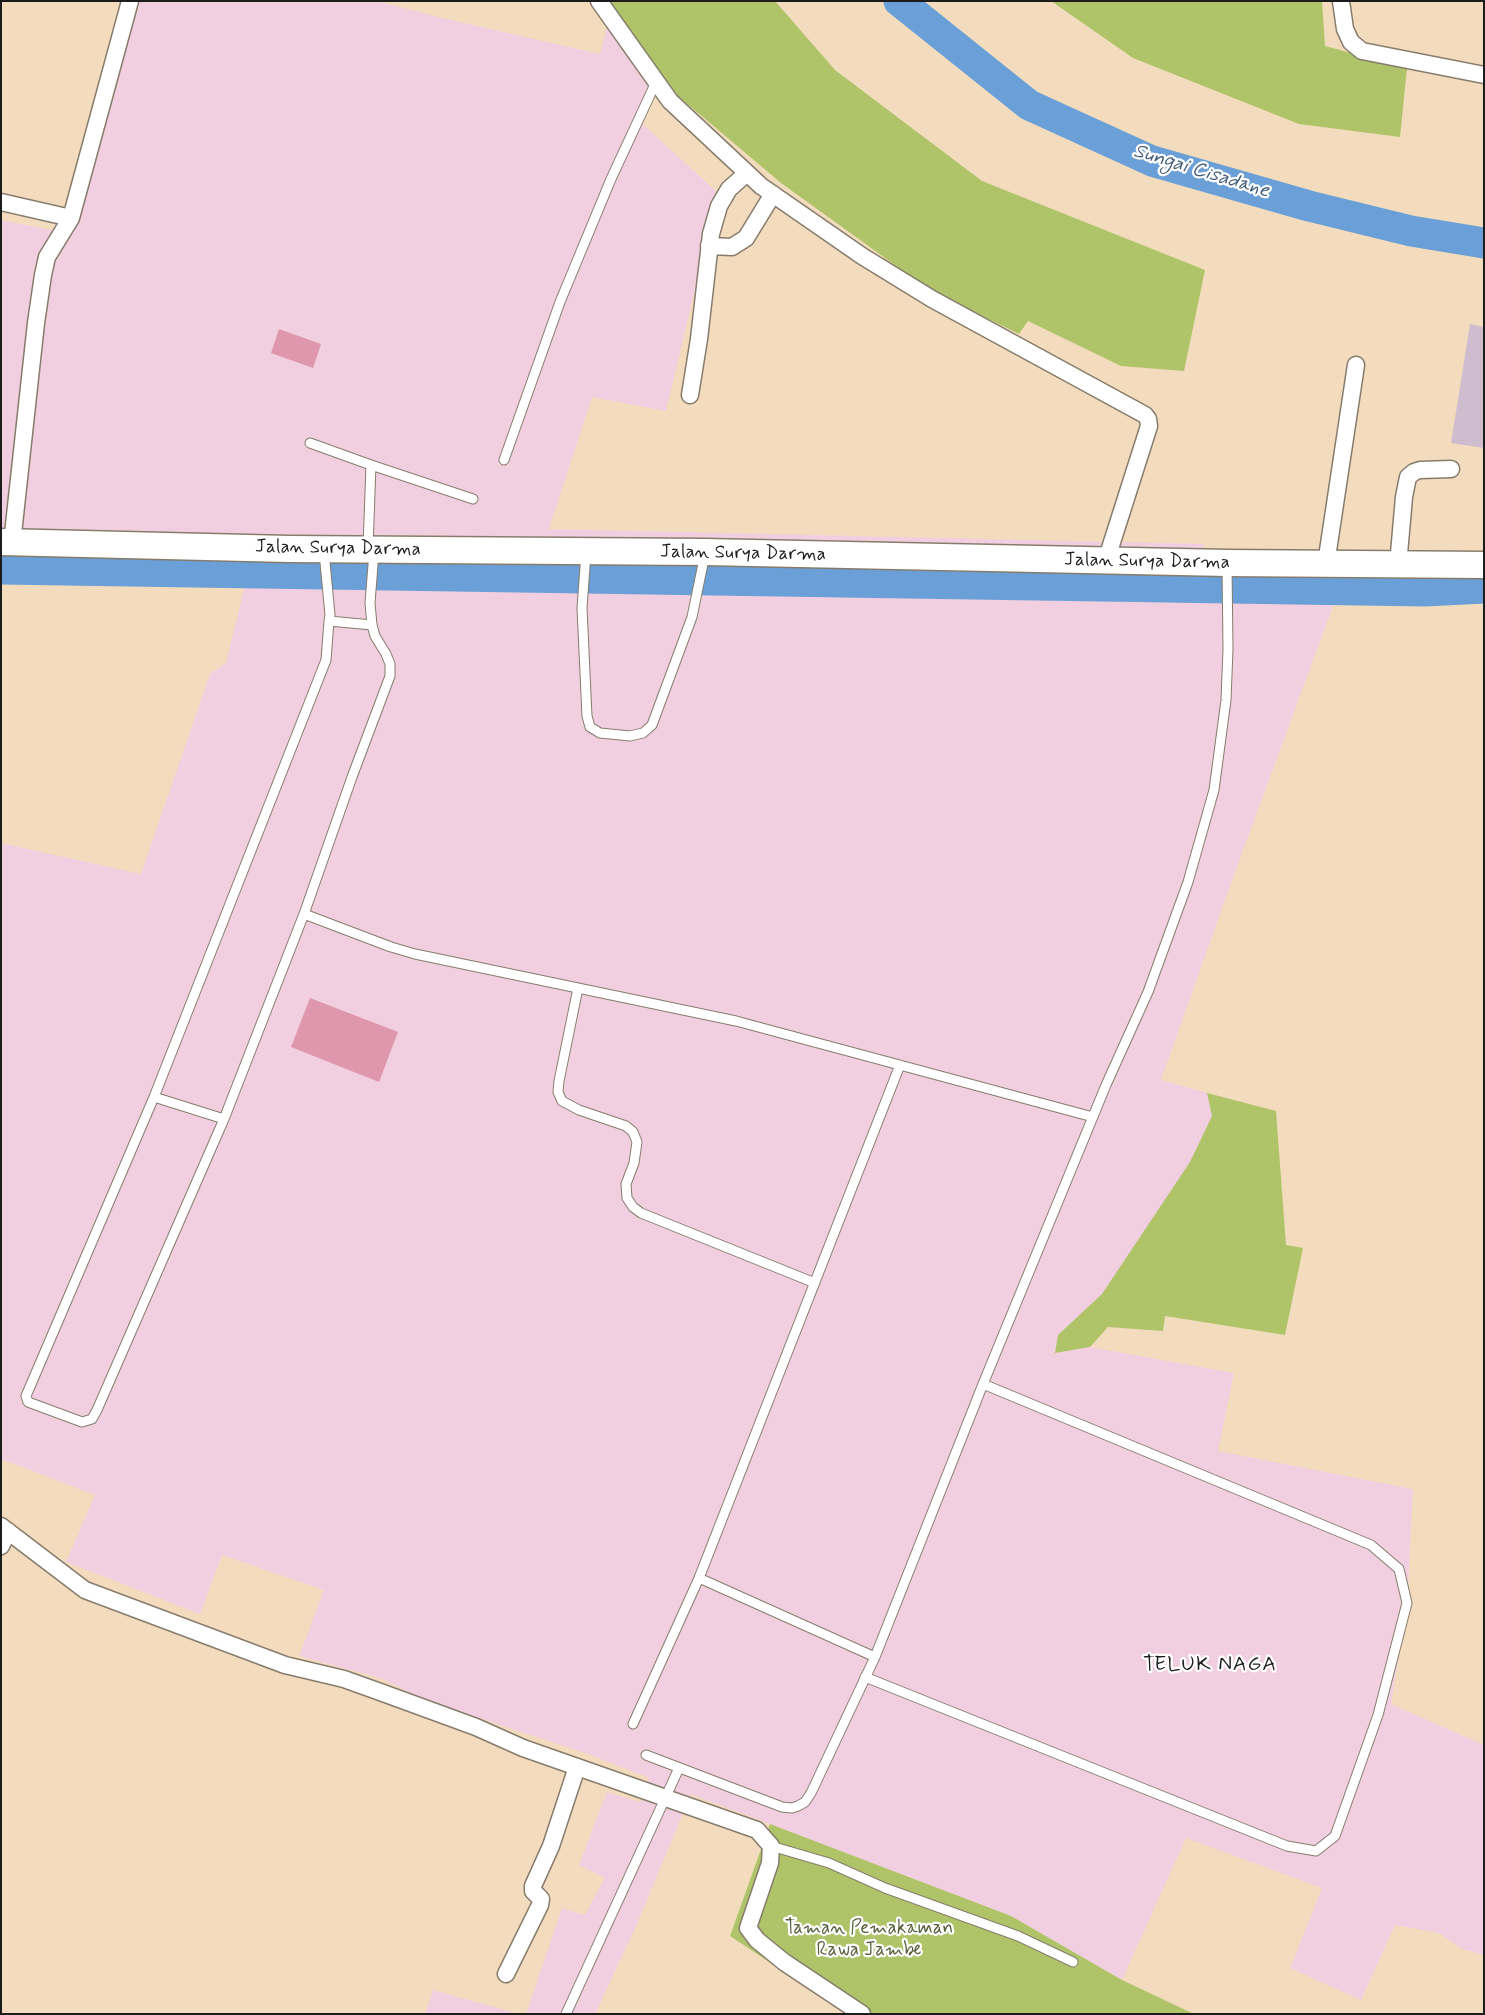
<!DOCTYPE html>
<style>
body{margin:0}
#map{position:relative;width:1485px;height:2015px;overflow:hidden;background:#f2dcbd;font-family:Mynerve,sans-serif}
canvas{display:block}
.frame{position:absolute;inset:0;border:2px solid #1c1c1c;pointer-events:none}
</style>
<div id="map">
<canvas width="1485" height="2015"></canvas>
<div class="frame"></div>
</div>
<script>
const g = document.querySelector('canvas').getContext('2d');
g.lineJoin = 'round';
function paint(path, color) {
  g.fillStyle = color;
  g.fill(path, 'evenodd');
}
function poly(rows) {
  const path = new Path2D();
  for (const r of rows) {
    path.moveTo(r[0], r[1]);
    for (let i = 2; i < r.length; i += 2) path.lineTo(r[i], r[i + 1]);
  }
  return path;
}
function trace(path, color, width, dash) {
  g.strokeStyle = color;
  g.lineWidth = width;
  g.lineCap = dash ? 'butt' : 'round';
  g.setLineDash(dash || []);
  g.stroke(path);
}
function drawText(font, color, halo, rows, align = 'center') {
  g.font = font + ' Mynerve,sans-serif';
  g.lineWidth = 4.5;
  g.setLineDash([]);
  g.textBaseline = 'middle';
  g.strokeStyle = halo;
  g.fillStyle = color;
  for (const [text, x, y, turn = 0] of rows) {
    g.save();
    g.translate(x, y);
    g.rotate((+turn || 0) * Math.PI / 180);
    g.textAlign = isNaN(turn) ? turn : align;
    if (halo) g.strokeText(text, 0, 0);
    g.fillText(text, 0, 0);
    g.restore();
  }
}
paint(poly([
 [136,1,377,1,442,18,600,54,611,11,665,85,635,117,718,193,666,411,592,397,549,529,1204,544,1207,595,1336,598,1227,894,1161,1080,1207,1093,1213,1116,1190,1162,1102,1294,1058,1335,1055,1353,1090,1347,1234,1373,1218,1451,1413,1489,1407,1607,1391,1704,1484,1745,1484,1955,1462,1949,1439,1933,1395,1925,1361,2000,1290,1968,1322,1888,1186,1838,1122,1980,1011,1916,691,1794,637,1924,595,2014,526,2014,562,1908,585,1915,605,1878,579,1865,607,1792,640,1802,649,1778,585,1753,430,1702,380,1678,299,1656,324,1590,222,1555,200,1614,66,1562,95,1495,1,1459,1,843,141,874,210,674,226,663,245,585,1,583,1,220,52,230,89,183],
 [433,1990,519,2014,425,2014]
]), '#f2cfe0');
paint(poly([
 [1470,324,1484,327,1484,448,1451,443]
]), '#cfbdcf');
paint(poly([
 [606,1,775,1,835,70,982,181,1205,270,1184,371,1121,366,1028,321,1019,334,928,289,781,183,665,85],
 [1051,1,1322,1,1325,46,1407,68,1400,137,1299,124,1133,58],
 [1207,1093,1276,1111,1286,1245,1303,1248,1285,1335,1165,1316,1163,1331,1108,1327,1090,1347,1055,1353,1058,1335,1102,1294,1190,1162,1212,1116],
 [770,1824,1011,1916,1122,1980,1194,2014,848,2014,730,1936]
]), '#afc469');
trace(poly([
 [899,1,1029,105,1152,161,1309,206,1411,231,1484,243],
 [1,569,1425,591,1484,588]
]), '#6aa0d7', 31);
paint(poly([
 [279,329,321,344,313,368,271,353],
 [310,998,398,1032,379,1082,291,1047]
]), '#de97ad');
const service = poly([
 [310,443,371,465],
 [504,460,560,302,611,179,656,82],
 [368,547,371,465,473,499],
 [324,552,330,615,329,621,326,660,154,1097,26,1396,28,1402,82,1422,92,1419,97,1410,224,1119,304,914,352,777,390,676,390,664,386,654,375,636,372,625,329,621],
 [586,553,582,608,587,716,590,727,600,733,630,736,643,733,652,725,692,617,705,554],
 [372,625,370,603,374,552],
 [304,914,391,947,415,954,736,1021,1093,1117],
 [578,988,559,1081,558,1092,562,1101,579,1110,626,1126,633,1132,637,1142,634,1163,626,1184,627,1198,633,1207,641,1213,815,1283],
 [154,1097,224,1119],
 [699,1578,875,1657],
 [865,1677,1287,1846,1316,1851,1335,1836,1378,1715,1407,1603,1399,1569,1371,1545,983,1384],
 [633,1724,699,1578,900,1065],
 [646,1755,782,1807,792,1808,798,1806,805,1802,811,1793,875,1657,983,1384,1106,1085,1148,992,1188,882,1214,790,1226,700,1228,649,1227,566],
 [771,1846,829,1863,885,1888,1018,1936,1073,1962],
 [566,2014,679,1768]
]);
const minor = poly([
 [599,1,670,101,761,186,862,256,932,299,1145,415,1148,419,1149,426,1106,561],
 [1341,1,1345,29,1351,42,1362,51,1484,75],
 [1,202,71,218],
 [709,246,732,247,746,238,773,194],
 [690,395,699,339,711,234,719,206,729,189,747,173],
 [12,543,36,323,43,275,47,257,71,218,130,1],
 [1326,564,1356,365],
 [1398,565,1404,497,1408,477,1414,472,1420,470,1451,469],
 [1,1526,85,1590,285,1665,344,1679,383,1693,476,1727,523,1748,757,1830,771,1846,770,1863,748,1928,757,1940,784,1962,862,2014],
 [1,1546,8,1531],
 [506,1974,540,1905,541,1899,533,1891,533,1886,551,1846,577,1767]
]);
const primary = poly([
 [1,542,289,549,705,552,1227,563,1484,565]
]);
trace(service, '#877c6c', 11);
trace(minor, '#877c6c', 19);
trace(primary, '#877c6c', 29);
trace(service, '#fff', 9);
trace(minor, '#fff', 16);
trace(primary, '#fff', 26);
drawText('19px', '#1c1c1c', '#fff', [
 ["Jalan Surya Darma",338,549,1],
 ["Jalan Surya Darma",743,554,1],
 ["Jalan Surya Darma",1147,562,1]
]);
drawText('19px', '#575f3b', '#fff', [
 ["Taman Pemakaman",869,1929],
 ["Rawa Jambe",869,1951]
]);
drawText('italic 20px', '#435e7a', '#fff', [
 ["Sungai Cisadane",1201,172,17]
]);
g.letterSpacing = '1px';
drawText('21px', '#1c1c1c', '#fff', [
 ["TELUK NAGA",1210,1666]
]);
g.letterSpacing = '0px';
</script>
